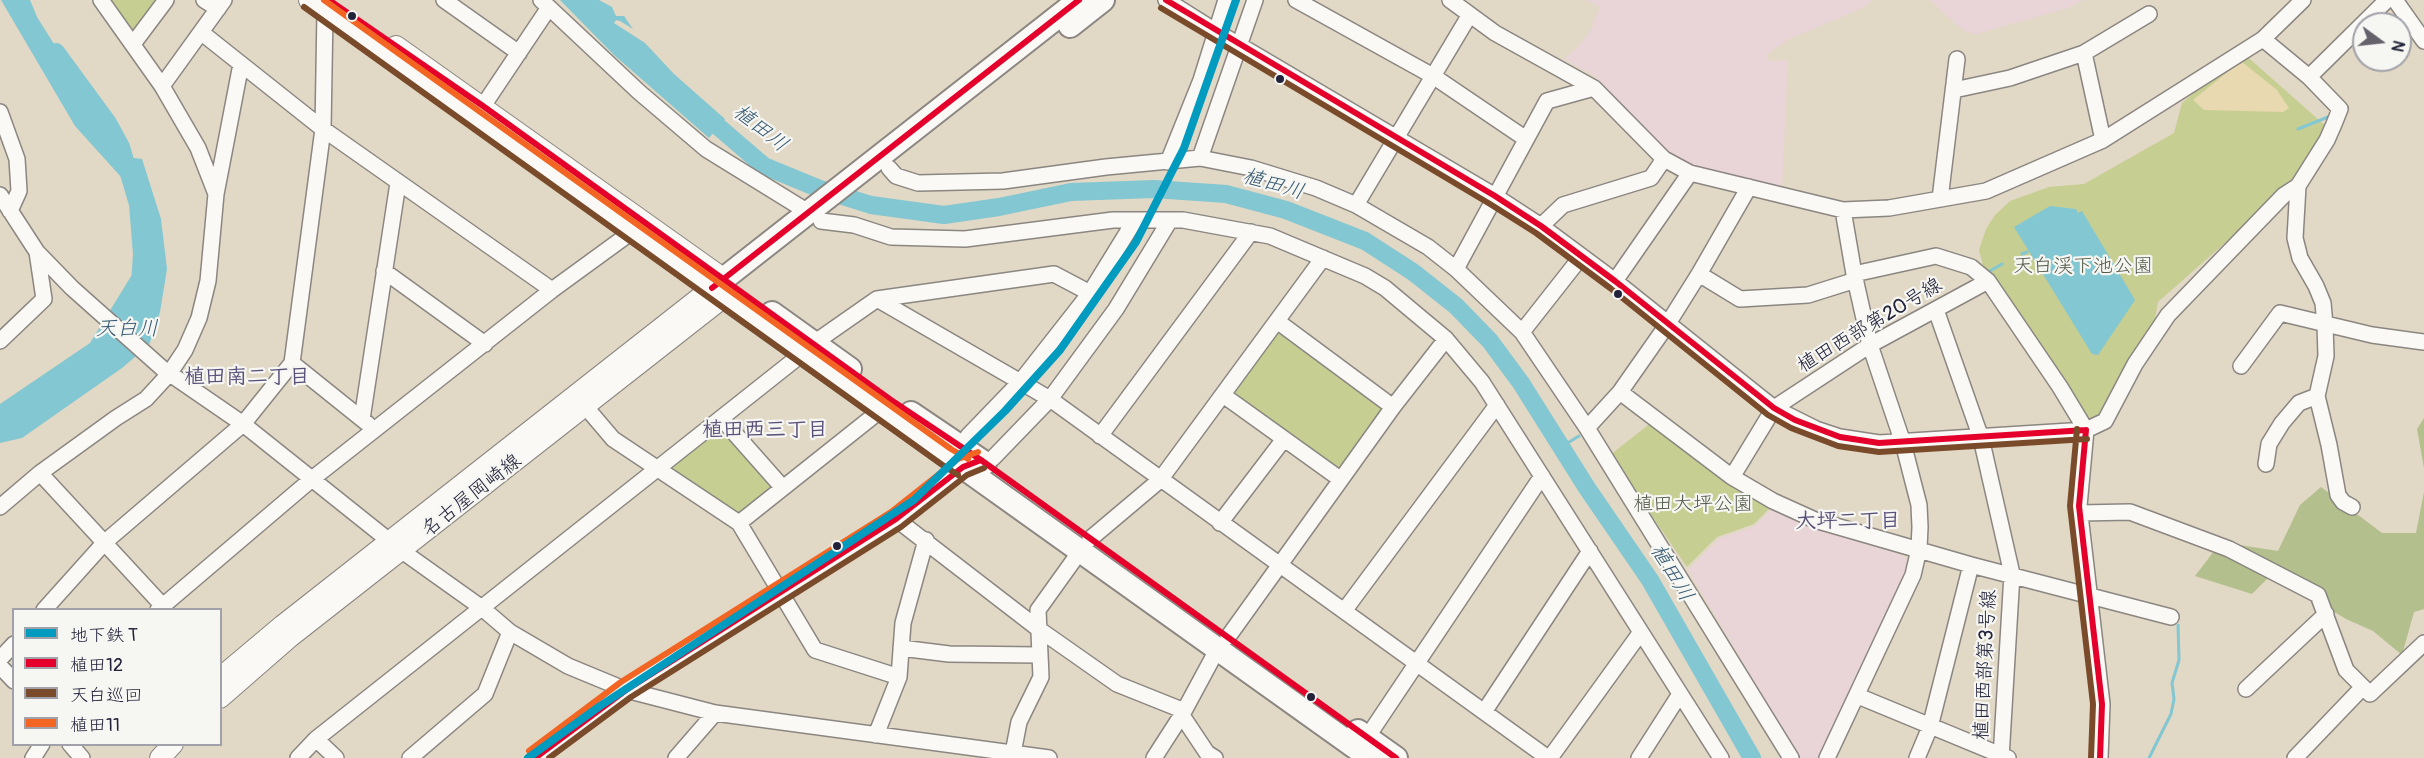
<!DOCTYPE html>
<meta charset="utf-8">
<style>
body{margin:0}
#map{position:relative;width:2424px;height:758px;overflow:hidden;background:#e1d8c5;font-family:Pangolin,"Klee One",sans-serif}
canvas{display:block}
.legend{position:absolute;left:12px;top:608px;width:210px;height:138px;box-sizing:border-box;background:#f6f6f2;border:2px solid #a1a1a9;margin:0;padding:8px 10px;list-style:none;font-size:18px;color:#22223b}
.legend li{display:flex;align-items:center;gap:12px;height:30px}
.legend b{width:30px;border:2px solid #a1a1a9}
.north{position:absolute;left:2352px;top:12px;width:60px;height:60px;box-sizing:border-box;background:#f6f6f2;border:2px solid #a1a1a9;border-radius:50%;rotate:105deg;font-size:16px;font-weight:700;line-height:24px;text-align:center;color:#22223b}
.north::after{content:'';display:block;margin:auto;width:21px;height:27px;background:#65626b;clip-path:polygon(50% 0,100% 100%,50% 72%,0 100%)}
</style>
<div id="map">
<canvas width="2424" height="758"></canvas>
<ul class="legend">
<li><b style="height:8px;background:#009bbf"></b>地下鉄 T</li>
<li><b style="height:8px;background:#e4002b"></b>植田12</li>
<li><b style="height:8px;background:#7a4b2a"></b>天白巡回</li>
<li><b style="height:8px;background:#f26522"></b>植田11</li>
</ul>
<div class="north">N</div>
</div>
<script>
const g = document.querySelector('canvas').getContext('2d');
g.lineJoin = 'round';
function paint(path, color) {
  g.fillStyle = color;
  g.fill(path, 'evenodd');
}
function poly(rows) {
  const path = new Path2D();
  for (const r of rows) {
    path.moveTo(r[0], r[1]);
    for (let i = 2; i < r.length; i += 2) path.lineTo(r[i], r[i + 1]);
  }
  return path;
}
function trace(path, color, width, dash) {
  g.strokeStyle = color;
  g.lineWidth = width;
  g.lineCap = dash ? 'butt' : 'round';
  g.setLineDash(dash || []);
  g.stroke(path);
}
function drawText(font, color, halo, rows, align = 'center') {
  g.font = font + ' Pangolin,"Klee One",sans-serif';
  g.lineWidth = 4.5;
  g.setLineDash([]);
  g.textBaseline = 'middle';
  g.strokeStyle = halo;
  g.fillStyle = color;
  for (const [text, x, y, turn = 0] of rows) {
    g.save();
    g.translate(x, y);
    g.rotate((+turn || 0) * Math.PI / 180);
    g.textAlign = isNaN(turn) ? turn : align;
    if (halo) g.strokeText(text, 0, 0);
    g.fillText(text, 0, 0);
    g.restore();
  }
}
paint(poly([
 [1586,0,1873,0,1862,8,1790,39,1768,53,1768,61,1788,60,1782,188,1706,172,1683,162,1660,148,1596,77,1564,59,1576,49,1590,32,1600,7],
 [1930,0,2083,0,2068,8,1977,34,1967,32,1959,27],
 [1773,507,1814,528,1904,556,1908,562,1903,589,1820,758,1800,758,1688,570,1720,538,1754,527]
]), '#e9d4d7');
paint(poly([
 [107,0,160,0,135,31,130,32],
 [2242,52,2328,128,2302,175,2158,302,2153,329,2103,415,2096,421,2087,419,1983,265,1979,250,1986,229,1995,215,2010,201,2049,187,2084,184,2174,133,2182,103],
 [1280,329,1386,407,1338,472,1228,395],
 [1652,422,1772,506,1754,524,1717,537,1687,567,1610,455],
 [722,425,777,488,742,516,674,471,673,465]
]), '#c7ce92');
paint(poly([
 [2424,418,2424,468,2417,429],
 [2321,487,2382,533,2416,533,2424,492,2424,609,2414,612,2402,655,2373,631,2346,619,2272,574,2252,594,2195,576,2221,542,2278,551,2300,505]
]), '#b3bf8c');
paint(poly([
 [2241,61,2277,90,2289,108,2283,112,2204,110,2193,100]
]), '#e8d9b0');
paint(poly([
 [1,0,30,0,37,17,125,157,142,159,161,219,167,269,160,312,149,345,122,368,22,438,0,443,0,404,90,343,146,252,148,230,137,201,122,178,75,126],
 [560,0,599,0,612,7,616,16,624,16,633,29,620,21,616,20,614,23,645,43,674,74,725,119,709,138,614,55],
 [2050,206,2076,209,2078,213,2082,211,2135,300,2098,355,2092,354,2014,227]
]), '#82c7d2');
trace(poly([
 [2298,129,2328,117],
 [2022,254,2027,252],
 [1988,272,2002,264],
 [1561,447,1579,436],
 [2149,758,2171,714,2174,699,2172,683,2179,660,2178,625]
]), '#82c7d2', 3);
trace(poly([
 [56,52,108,123,121,147,138,204,142,254,140,283],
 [700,111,764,166,820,189,871,205,944,215,999,207,1071,192,1154,189,1226,194,1286,210,1365,241,1413,272,1456,306,1490,341,1521,383,1587,488,1650,580,1752,758]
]), '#82c7d2', 18);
const minor = poly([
 [101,0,162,86,198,148,216,194],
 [204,0,218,9],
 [444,0,519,53],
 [541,0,639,92,706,149,808,212],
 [1166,0,1217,32,1495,196,1541,226,1615,281,1774,408,1816,429,1840,437,1879,443,2086,430,2105,421,2135,364,2168,315,2284,195,2298,186,2327,140,2334,124,2340,109,2309,77,2263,39],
 [1296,0,1433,76,1526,139],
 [1450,0,1495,33,1594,88,1664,159,1690,173,1843,210,1889,208,1986,191,2103,140,2263,39,2303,0],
 [2395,0,2424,41],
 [202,33,323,129,552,290],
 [133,44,166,0],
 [2084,53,2103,140],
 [2309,77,2387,0],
 [162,86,224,0],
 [1954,90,2010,78,2084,53,2149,14],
 [483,106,548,9],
 [0,112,17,159,19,191,10,211],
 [1200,158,1255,0],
 [1168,162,1201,80,1226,0],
 [889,168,896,176,918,183,1003,181,1106,167,1200,158,1251,168,1316,188,1356,205,1428,247,1456,269,1522,332,1587,428,1791,758],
 [2298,186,2295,238,2300,258,2316,286,2323,303,2325,325,2326,356,2317,396,2329,445,2338,495,2343,502,2352,507],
 [0,195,37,252,72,288,163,369,243,424,402,551,482,608,510,632,485,694,410,758],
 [1940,199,1957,59],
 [1356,205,1469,16],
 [821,221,854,225,891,237,965,239,1113,220,1183,220,1270,236,1365,276,1385,288,1446,339,1482,382,1721,758],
 [1541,226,1563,205,1651,178,1664,159],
 [1456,269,1547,101,1594,88],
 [384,271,485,344],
 [1699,274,1740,299,1808,295,1856,280],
 [1854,274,1936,256,1971,267,1988,281,2060,387,2086,430,2079,506,2102,704,2100,758],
 [1615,281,1690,173],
 [877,299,1050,399,1548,758],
 [1936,310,1981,438,2012,574,2001,758],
 [1277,321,1393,407],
 [1522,332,1581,257],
 [0,341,44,299,37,252],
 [814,343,877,299,1054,274,1090,293],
 [292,363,368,424],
 [2241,366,2280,313,2372,335,2424,342],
 [1620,392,1732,477,1773,501,1815,520,1971,565,2171,617],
 [1223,395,1340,479],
 [585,406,613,439,739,523,815,650,899,677],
 [362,419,398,183],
 [722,419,783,488],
 [1587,428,1620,392,1667,325,1699,274,1749,187],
 [1100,436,1251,232],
 [964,458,968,436,1021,381,1090,293,1135,220],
 [2266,464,2269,444,2282,423,2299,403,2317,396],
 [40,473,162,605],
 [1732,477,1774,408,1870,345,1988,281],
 [0,507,40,473,116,418,146,399,169,374,185,350,199,318,208,281,216,194,241,64],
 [2080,513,2130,512,2229,549,2318,595,2346,670,2370,694,2424,643],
 [896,519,1040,630,1117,684,1177,708,1207,753,1215,758],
 [739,523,881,410],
 [1220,523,1284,439],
 [1090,539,1160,480,1323,258],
 [44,610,105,542,243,424,292,363,323,129,325,12],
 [158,610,312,479,552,290,633,231],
 [1344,611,1497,405],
 [510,632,568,666,626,690,715,713,1049,758],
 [1228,637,1393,407,1446,339],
 [901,648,949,654,1039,655],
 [0,659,14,644],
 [0,666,14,681],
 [2246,689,2326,614],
 [1858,696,2008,758],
 [1484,712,1590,551],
 [876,735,899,677,903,623,926,540],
 [316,739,336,758],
 [70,744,82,758],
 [1362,745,1542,476],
 [1013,753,1019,722,1041,677,1038,610,1081,550],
 [33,758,42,744],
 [298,758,316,739,802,354],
 [535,758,557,740,626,690,896,519,963,467,993,458,1050,399,1116,309,1170,220],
 [676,758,715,713],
 [1154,758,1183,713,1218,648],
 [1550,758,1641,632],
 [1639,758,1680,694],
 [1827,758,1913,575,1919,549,1920,527,1919,505,1903,443,1870,345,1854,274,1843,210],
 [1917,758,1930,727,1971,565],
 [2295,758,2362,688]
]);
const major = poly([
 [396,46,724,279],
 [220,678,283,625,712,288,309,0],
 [220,698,290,637,724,297],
 [160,758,173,744]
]);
const highway = poly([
 [1079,0,712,288,1370,758],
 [1070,26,1103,0],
 [772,313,850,369],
 [911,413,985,463],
 [1358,731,1396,758]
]);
trace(minor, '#8b8681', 18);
trace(major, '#8b8681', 22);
trace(highway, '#8b8681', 26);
trace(minor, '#faf9f6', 15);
trace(major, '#faf9f6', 20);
trace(highway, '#faf9f6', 22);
trace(poly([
 [329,0,483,106,891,400,981,460,1396,758],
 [1166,0,1495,196,1541,226,1615,281,1774,408,1795,420,1840,437,1879,443,2086,430],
 [712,288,1079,0],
 [2086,430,2079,506,2102,704,2100,758],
 [535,758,626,690,896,519,963,467,981,460]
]), '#e4002b', 6);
trace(poly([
 [304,7,941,464,958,475],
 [1161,8,1490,204,1536,233,1610,288,1768,415,1791,428,1838,446,1879,452,2087,439],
 [2077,429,2070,506,2093,704,2091,758],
 [549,758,631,697,901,527,967,475,984,468]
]), '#7a4b2a', 6);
trace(poly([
 [324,0,951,449,968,459],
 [529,751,621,682,891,512,958,459,978,452]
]), '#f26522', 6);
trace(poly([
 [528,758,600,706,914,500,1005,411,1060,350,1136,242,1184,148,1236,0]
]), '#009bbf', 8);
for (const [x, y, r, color] of [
 [352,16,5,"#22223b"],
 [1280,79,5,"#22223b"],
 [1618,294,5,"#22223b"],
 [837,546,5,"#22223b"],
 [1311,697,5,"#22223b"]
]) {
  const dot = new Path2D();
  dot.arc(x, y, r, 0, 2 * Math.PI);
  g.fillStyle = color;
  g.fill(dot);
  trace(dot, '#f6f6f2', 2);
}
drawText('20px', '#545b4b', '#f6f6f2', [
 ["天白渓下池公園",2083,267],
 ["植田大坪公園",1693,505]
]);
drawText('20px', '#22223b', '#f6f6f2', [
 ["植田西部第20号線",1870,326,-31],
 ["名古屋岡崎線",472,496,-38],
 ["植田西部第3号線",1986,665,-87]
]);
drawText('italic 21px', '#355972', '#f6f6f2', [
 ["植田川",760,129,38],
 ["植田川",1273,185,16],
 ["天白川",127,330],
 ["植田川",1671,573,59]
]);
drawText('bold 21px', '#5b507a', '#f6f6f2', [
 ["植田南二丁目",247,378],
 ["植田西三丁目",765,431],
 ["大坪二丁目",1848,522]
]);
</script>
